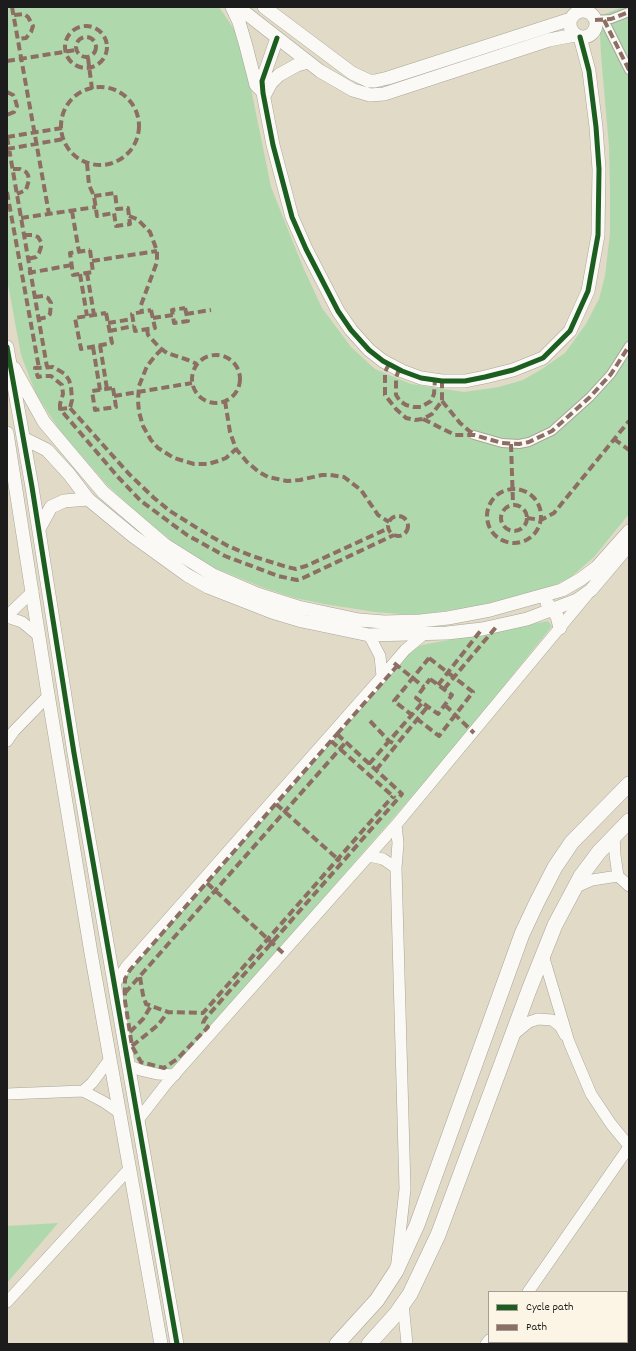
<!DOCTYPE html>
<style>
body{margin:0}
#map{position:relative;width:636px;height:1351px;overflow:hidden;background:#e0dac6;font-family:Dekko,sans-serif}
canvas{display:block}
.frame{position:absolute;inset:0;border:8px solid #1c1c1c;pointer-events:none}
.legend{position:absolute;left:488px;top:1291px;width:140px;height:52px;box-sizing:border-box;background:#fcf5e5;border:1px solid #a29e95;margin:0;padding:5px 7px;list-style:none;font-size:12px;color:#1c1c1c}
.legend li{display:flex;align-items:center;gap:8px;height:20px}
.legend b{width:20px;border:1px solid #a29e95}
</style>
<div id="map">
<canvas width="636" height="1351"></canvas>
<div class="frame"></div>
<ul class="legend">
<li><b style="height:5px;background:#1b5e20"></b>Cycle path</li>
<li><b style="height:5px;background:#8d6e63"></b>Path</li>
</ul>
</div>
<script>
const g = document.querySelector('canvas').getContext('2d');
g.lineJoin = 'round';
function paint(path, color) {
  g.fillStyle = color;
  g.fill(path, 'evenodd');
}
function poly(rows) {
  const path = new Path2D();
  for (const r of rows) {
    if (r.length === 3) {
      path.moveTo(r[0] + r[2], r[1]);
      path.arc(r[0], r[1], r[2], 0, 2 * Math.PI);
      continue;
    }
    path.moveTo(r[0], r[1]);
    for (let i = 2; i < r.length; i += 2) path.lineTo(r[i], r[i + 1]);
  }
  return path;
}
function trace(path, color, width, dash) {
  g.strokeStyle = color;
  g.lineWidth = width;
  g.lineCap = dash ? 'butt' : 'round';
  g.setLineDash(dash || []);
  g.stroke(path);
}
paint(poly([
 [7,7,219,7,236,32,248,74,271,187,303,267,322,308,351,347,375,369,411,384,464,392,499,387,523,380,542,369,565,353,586,324,599,299,605,276,610,233,610,188,609,146,601,55,599,16,623,7,629,7,629,514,594,557,570,578,541,591,511,600,473,607,415,615,375,612,324,604,295,598,264,588,215,568,173,542,141,517,106,484,58,428,36,394,21,355,7,279],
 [548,621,552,626,455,747,190,1051,173,1067,166,1071,140,1065,133,1055,122,993,123,981,128,969,408,652,422,645],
 [58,1223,8,1282,7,1284,7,1226]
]), '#afd9ad');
const pedestrian = poly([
 [595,20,611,19,629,12],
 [604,20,629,70],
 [474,435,502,443,519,444,529,442,552,431,590,397,611,374,629,346]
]);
const minor = poly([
 [7,616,33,591],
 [7,617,22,622,39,636],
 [369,635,380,656,382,676],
 [7,741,14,731,48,696],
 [396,825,398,843,396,868,405,1189,397,1262],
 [614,836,615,855,618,876,629,886],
 [369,856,383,859,396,868],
 [574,888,592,880,618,876],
 [543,955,569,1042,591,1094,611,1124,629,1146],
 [114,985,126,967,394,663,405,650,423,635],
 [513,1035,529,1022,538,1019,552,1020,560,1026,565,1035],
 [128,1065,140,1070,157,1074,175,1075],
 [83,1091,92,1083,110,1059],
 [7,1094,83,1091,104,1102,120,1113],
 [138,1120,166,1084,396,825,587,595],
 [528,1292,629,1147],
 [7,1302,130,1168],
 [403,1304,407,1344],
 [486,1344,489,1340]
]);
const tertiary = poly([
 [232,7,239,22,246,46,256,85,262,91],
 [238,7,320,71,353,90,370,95,384,94,549,40,575,35],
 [264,7,352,73,369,81,375,81,388,78,571,19],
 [583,24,13],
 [277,38,262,81,263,93,273,145,292,217,306,249,338,311,351,330,369,350,383,361,402,371,421,378,442,381,465,381,485,377,513,370,543,358,570,331,588,291,598,235,599,169,596,127,589,71,580,37],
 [264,96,271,83,279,75,297,65,308,62],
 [7,347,32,487,74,753,177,1344],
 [14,368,44,422,103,492,165,545,213,575,257,594,298,607,359,620,384,622,420,621,448,618,490,610,562,590,581,579,597,567,629,531],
 [7,433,47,688,91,953,161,1344],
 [23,438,47,450,69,474,88,499,133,536,187,575,208,587,272,612,302,621,369,635,447,633,482,629,527,619,577,600,591,590,629,545],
 [39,529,51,507,64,501,88,499],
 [547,603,557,616,560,628]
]);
const secondary = poly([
 [337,1344,377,1300,396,1271,417,1225,522,934,537,902,555,867,572,842,629,784],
 [369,1344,396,1314,410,1294,438,1235,529,990,555,925,581,876,599,852,629,821]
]);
trace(pedestrian, '#a9a598', 10);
trace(minor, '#a9a598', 12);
trace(tertiary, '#a9a598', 14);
trace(secondary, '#a9a598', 16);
trace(pedestrian, '#faf9f6', 8);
trace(minor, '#faf9f6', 11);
trace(tertiary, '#faf9f6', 13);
trace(secondary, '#faf9f6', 15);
trace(poly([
 [12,7,49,214],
 [14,15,24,14,28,17,33,26,31,32,26,38,18,39],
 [595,20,611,19,629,12],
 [604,20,629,70],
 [86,47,21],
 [86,47,10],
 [88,58,92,89],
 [7,61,76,50],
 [100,126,39],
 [7,92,13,95,15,99,17,106,14,112,7,115],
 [7,137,47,367],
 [7,137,62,128],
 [7,149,64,139],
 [87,163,89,185,94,196,97,216,114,213,116,226,130,224,128,208,117,209,115,193,94,196],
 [13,169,20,169,26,172,28,175,29,180,26,190,17,194],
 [7,192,39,368],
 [72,211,79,252],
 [129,216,137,219,150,232,157,251,157,262,154,270,141,305,142,312],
 [21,218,96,207],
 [24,235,33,235,38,237,41,242,41,247,39,253,36,257,28,259],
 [90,250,93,272,73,275,70,253,90,250],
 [92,261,157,251],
 [28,273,72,265],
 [87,273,94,315],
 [80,274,87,316],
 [35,297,43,296,48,298,51,303,50,314,47,317,39,319],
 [185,308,188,321,174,323,172,310,185,308],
 [151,310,155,328,135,331,132,314,151,310],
 [106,313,112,343,81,349,75,318,106,313],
 [186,314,211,310],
 [153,318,173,315],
 [108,323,133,319],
 [147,329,148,335,159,347,167,353,188,360,197,364],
 [109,331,134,326],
 [100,345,107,389],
 [93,347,100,390],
 [162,349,155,356,147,366,139,386,138,401,139,412,143,426,151,440,158,448,174,458,194,464,208,464,218,461,226,458,236,449],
 [216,379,24],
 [389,364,385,372,385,395,396,409,406,418,415,420,423,419,432,414,442,401,442,381],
 [399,369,396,378,396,395,400,401,406,405,414,407,421,407,431,401,434,394,435,380],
 [113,388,116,407,95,410,92,391,113,388],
 [114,396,192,383],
 [225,401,230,432,236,449,247,462,259,472,268,477,287,481,300,480,322,475,330,475,344,477,361,490,378,515,389,522],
 [442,401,460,423,474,435],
 [70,408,129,474,154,498,170,511,205,533,228,546,252,556,287,567,296,569,306,566,389,528],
 [60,409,60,404,63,394,62,385,51,376,42,376,38,377,35,368,53,367,65,374,69,380,71,387,72,400,70,408,60,409,118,477,141,501,187,535,225,556,278,576,297,580,303,578,394,535],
 [423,419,455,435,474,435,502,443,519,444,529,442,552,431,590,397,611,374,629,346],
 [614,439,629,450],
 [511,444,513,504],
 [514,516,27],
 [514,518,13],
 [398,526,10],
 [527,518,541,520,554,513,629,421],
 [429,658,473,692,439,736,394,701,429,658],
 [394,663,424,687],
 [430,679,452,695,438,714,416,698,430,679],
 [438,685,482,629],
 [444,689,497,626],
 [445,705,474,733],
 [370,721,389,741,393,743],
 [337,734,402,794,205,1019,203,1023,208,1027,177,1059,164,1068,141,1062,132,1046,125,1001,125,979,130,970,337,734],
 [337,734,397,666],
 [331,741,395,798],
 [369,764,423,702],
 [376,770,428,706],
 [276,804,340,861],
 [207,883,283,953],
 [140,977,143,995,146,1004,168,1012,203,1013,393,796],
 [125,993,346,742],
 [130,1032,143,1019,151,1006],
 [132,1046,158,1025,168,1012]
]), '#8d6e63', 4, [8, 4]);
trace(poly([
 [277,38,262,81,263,93,273,145,292,217,306,249,338,311,351,330,369,350,383,361,402,371,421,378,442,381,465,381,485,377,513,370,543,358,570,331,588,291,598,235,599,169,596,127,589,71,580,37],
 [7,347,32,487,74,753,177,1344]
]), '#1b5e20', 5);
</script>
